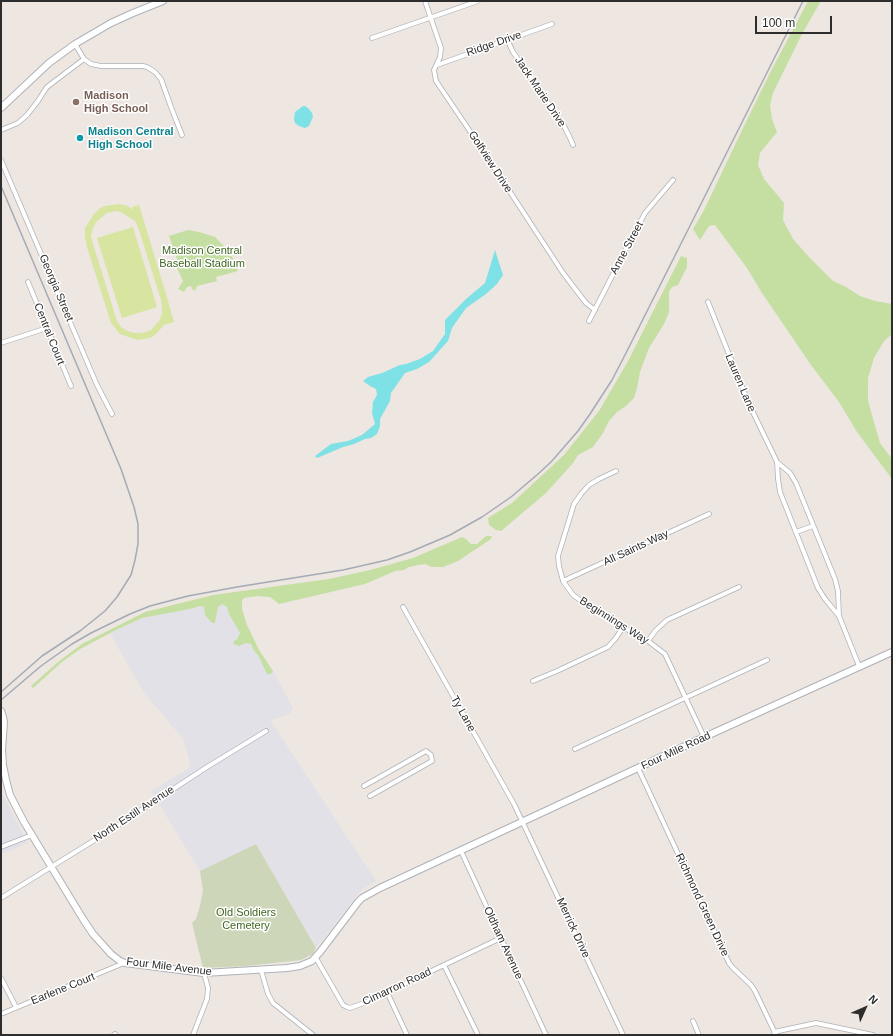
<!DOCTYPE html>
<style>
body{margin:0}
#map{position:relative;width:893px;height:1036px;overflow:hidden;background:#ede6e1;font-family:Helvetica,sans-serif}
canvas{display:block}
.frame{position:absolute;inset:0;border:2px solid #2d2d2d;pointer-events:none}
.north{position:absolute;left:845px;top:988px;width:40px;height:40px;-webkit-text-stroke:3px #fff;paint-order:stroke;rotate:45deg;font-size:11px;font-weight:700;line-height:16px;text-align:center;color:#2d2d2d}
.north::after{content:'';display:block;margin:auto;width:14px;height:18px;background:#2d2d2d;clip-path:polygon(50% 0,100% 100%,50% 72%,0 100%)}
.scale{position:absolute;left:755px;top:16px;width:77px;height:18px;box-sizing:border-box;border:2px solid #2d2d2d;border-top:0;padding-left:5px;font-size:12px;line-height:14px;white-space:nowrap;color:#2d2d2d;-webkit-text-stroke:3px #fff;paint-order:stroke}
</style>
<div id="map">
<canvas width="893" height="1036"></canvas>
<div class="frame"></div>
<div class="north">N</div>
<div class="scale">100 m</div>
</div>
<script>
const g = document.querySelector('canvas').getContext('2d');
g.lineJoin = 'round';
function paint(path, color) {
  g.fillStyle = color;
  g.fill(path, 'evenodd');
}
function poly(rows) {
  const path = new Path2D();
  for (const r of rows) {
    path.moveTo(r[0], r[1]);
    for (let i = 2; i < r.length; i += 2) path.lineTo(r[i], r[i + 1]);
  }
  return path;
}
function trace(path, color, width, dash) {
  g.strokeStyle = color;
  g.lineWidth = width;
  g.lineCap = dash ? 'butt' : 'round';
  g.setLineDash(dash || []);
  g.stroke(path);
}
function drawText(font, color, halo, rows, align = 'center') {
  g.font = font + ' Helvetica,sans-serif';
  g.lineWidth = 3;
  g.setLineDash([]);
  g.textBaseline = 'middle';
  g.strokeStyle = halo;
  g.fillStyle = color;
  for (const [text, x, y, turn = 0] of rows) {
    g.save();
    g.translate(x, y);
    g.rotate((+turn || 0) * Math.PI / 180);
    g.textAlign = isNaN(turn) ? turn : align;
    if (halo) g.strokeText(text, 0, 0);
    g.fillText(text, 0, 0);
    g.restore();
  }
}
paint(poly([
 [222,604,227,607,229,614,240,633,237,639,233,642,239,646,246,643,251,644,254,651,258,655,267,674,271,674,273,671,293,708,290,714,270,720,376,881,361,890,316,948,256,844,200,871,151,791,191,767,184,740,143,691,110,633,142,618,190,609,200,606,204,607,215,623,218,606],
 [1,792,28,843,1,854]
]), '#e1e1e7');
paint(poly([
 [808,1,821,1,802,34,773,93,770,105,772,119,777,132,760,153,758,165,764,179,784,203,783,220,793,239,809,257,833,281,846,287,860,296,875,301,892,304,892,334,884,341,874,358,868,378,868,401,880,443,892,459,892,479,857,432,839,402,811,365,762,293,747,268,715,225,709,226,700,240,693,229,703,212,745,124,770,73],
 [188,230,199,232,215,237,229,251,236,265,238,271,216,277,217,281,197,286,195,291,192,289,191,286,187,287,184,292,178,289,183,281,176,266,178,262,169,236],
 [681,256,687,258,687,267,678,285,672,287,669,292,669,312,664,324,649,348,640,372,637,388,634,398,626,406,617,412,609,421,603,433,593,447,578,455,573,463,546,493,501,531,496,530,489,525,488,518,512,503,564,455,599,411,627,363],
 [486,536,492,536,491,539,458,561,443,567,432,567,425,564,418,565,409,567,404,570,395,571,365,584,279,604,270,597,257,596,244,598,242,601,242,609,247,625,259,650,273,671,271,674,267,674,258,655,254,651,251,644,246,643,239,646,234,644,233,642,237,639,240,633,229,614,227,607,222,604,218,607,215,623,212,623,205,615,204,607,200,606,190,609,142,618,116,630,80,649,62,662,33,688,31,686,58,662,82,644,145,612,213,595,329,579,370,570,413,558,462,537,466,539,471,544,477,544]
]), '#c5dfa3');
paint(poly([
 [256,844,316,948,313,954,301,960,246,966,203,968,192,923,196,919,200,906,203,891,200,871]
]), '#ced6ba');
paint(poly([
 [119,204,128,206,133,210,132,207,139,205,166,294,174,322,164,325,157,333,150,338,137,340,120,334,111,323,87,247,85,237,85,228,94,214,100,208,105,206],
 [115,211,121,212,135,221,139,230,161,300,162,306,162,314,159,321,151,330,143,333,135,333,127,331,121,327,117,321,93,244,91,236,93,228,96,222,107,213],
 [133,227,157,307,122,318,97,238]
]), '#d7e5a0');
paint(poly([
 [303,106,305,106,308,108,312,113,313,117,309,126,305,128,299,126,295,123,294,120,295,112],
 [495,250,503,275,497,284,486,294,466,308,452,328,448,341,429,362,417,369,405,373,391,393,390,401,380,419,380,426,377,434,371,438,365,439,354,444,343,447,317,458,315,456,331,444,348,441,362,435,375,424,372,413,373,402,377,395,376,389,370,386,363,381,368,377,382,373,400,365,406,364,420,359,433,351,445,334,445,320,466,299,485,283]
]), '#7ee1e6');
const street = poly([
 [425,1,441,48,440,57,434,70,436,81,484,152,563,273,586,303,595,310],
 [372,38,478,1],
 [507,39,513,52,564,126,570,138,573,145],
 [75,44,84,59,91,64,101,66,143,66,147,67,155,72,161,79,171,107,182,135],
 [437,65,552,24],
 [1,130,18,123,27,115,38,101,43,93,47,87,84,59],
 [1,160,97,385,112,414],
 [28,282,71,386],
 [708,302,749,404,777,462,778,479,780,492,818,588,825,599,839,616,859,666],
 [589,321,629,243,645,213,673,180],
 [1,343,47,328],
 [777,462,790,473,796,483,835,579,838,591,839,616],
 [616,471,599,479,589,485,581,494,574,504,558,556,559,566,563,581,573,595,580,600,623,627,648,641,665,654,704,737],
 [796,532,813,526],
 [563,581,709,514],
 [403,607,514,804,623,1035],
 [648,641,656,630,667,620,739,587],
 [533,681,557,671,608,647,616,638,623,627],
 [575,749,767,660],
 [638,768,729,963,733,968,751,985,755,991,776,1035],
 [364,786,426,751,431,755,432,761,370,796],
 [1,847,32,835],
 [461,851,501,938,546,1035],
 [1,898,106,833,207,767,266,731],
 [316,958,343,1005,347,1007,350,1008,364,1003,501,938],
 [444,965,478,1035],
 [261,970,268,994,273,1003,313,1035],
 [1,978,16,1007],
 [387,992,407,1035],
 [1,1014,124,963],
 [693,1021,699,1035],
 [774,1032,816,1023,873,1035],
 [114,1035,115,1034],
 [193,1035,207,999,208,988,204,973]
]);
const secondary = poly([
 [1,108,49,63,75,44,111,23,133,13,163,1],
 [1,711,3,717,4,722,2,750,3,765,6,780,10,795,24,822,83,919,93,934,111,954,120,961,125,963,204,973,287,968,300,966,312,961,320,952,358,902,362,898,380,888,700,739,892,652]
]);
trace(street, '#aeb2b8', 5.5);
trace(secondary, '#aeb2b8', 8);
trace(street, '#fff', 4);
trace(secondary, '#fff', 6);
trace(poly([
 [1,186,121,469,134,507,138,524,138,544,135,560,131,575,117,597,105,611,80,631,42,656,1,692],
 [1,700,41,666,72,644,91,633,130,614,150,606,188,596,237,587,343,570,387,560,410,552,450,535,482,517,511,497,538,474,551,462,578,431,590,414,612,380,625,355,803,1]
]), '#a4abb6', 1.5);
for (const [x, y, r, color] of [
 [76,102,4,"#8d6e63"],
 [80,138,4,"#0f9aa8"]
]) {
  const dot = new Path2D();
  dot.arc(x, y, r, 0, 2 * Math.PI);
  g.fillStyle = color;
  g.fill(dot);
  trace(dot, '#fff', 1.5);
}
drawText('11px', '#2d2d2d', '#fff', [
 ["Ridge Drive",494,44,-19],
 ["Jack Marie Drive",540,92,56],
 ["Golfview Drive",490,162,57],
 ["Anne Street",627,248,-62],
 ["Georgia Street",56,288,67],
 ["Central Court",49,334,68],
 ["Lauren Lane",740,383,67],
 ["All Saints Way",636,548,-25],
 ["Beginnings Way",614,621,32],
 ["Ty Lane",463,714,61],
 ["Four Mile Road",676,751,-25],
 ["North Estill Avenue",134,814,-33],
 ["Richmond Green Drive",702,905,65],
 ["Merrick Drive",573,928,65],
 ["Oldham Avenue",503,943,65],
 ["Four Mile Avenue",169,967,7],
 ["Cimarron Road",397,987,-25],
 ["Earlene Court",63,989,-22]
]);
drawText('bold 11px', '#785e54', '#fff', [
 ["Madison",84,96],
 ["High School",84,109]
], 'left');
drawText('bold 11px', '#0d838f', '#fff', [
 ["Madison Central",88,132],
 ["High School",88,145]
], 'left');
drawText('11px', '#3f6621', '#fff', [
 ["Madison Central",202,251],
 ["Baseball Stadium",202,264],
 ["Old Soldiers",246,913],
 ["Cemetery",246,926]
]);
</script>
